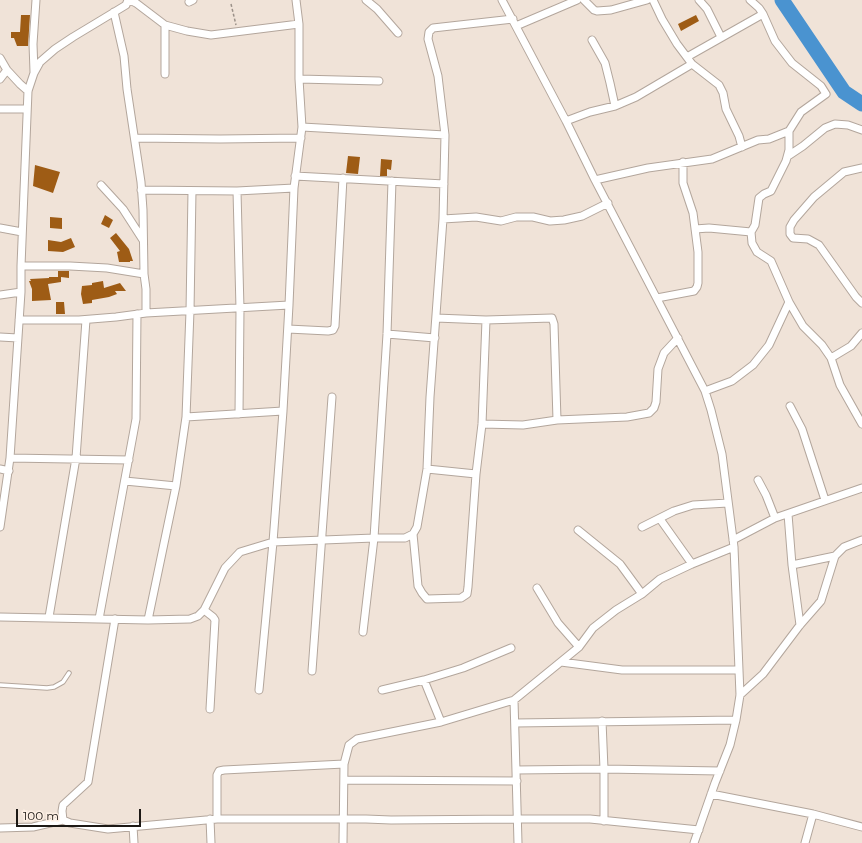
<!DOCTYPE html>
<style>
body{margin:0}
#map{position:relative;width:862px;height:843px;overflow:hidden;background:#f0e3d8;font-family:Montserrat,sans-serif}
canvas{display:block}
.scale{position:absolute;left:16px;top:809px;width:125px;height:18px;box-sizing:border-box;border:2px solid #1d1915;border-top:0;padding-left:5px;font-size:12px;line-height:14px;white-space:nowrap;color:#1d1915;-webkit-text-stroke:3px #fef0e5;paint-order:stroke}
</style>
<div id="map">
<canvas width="862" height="843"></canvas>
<div class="scale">100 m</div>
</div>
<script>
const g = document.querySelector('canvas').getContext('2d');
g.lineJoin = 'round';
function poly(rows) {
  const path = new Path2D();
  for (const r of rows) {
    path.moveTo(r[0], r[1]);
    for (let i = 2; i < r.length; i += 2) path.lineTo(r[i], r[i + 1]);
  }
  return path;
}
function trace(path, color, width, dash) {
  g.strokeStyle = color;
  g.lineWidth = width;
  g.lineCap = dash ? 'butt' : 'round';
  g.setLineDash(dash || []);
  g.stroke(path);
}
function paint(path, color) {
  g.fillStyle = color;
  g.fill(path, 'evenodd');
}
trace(poly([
 [782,0,844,92,862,104]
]), '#4a93d0', 15);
paint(poly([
 [21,15,30,15,28,46,17,46,14,38,11,38,11,32,20,32],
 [696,15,699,21,681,31,678,24],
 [348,156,360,157,358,174,346,173],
 [381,159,392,160,391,170,387,169,387,176,380,176],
 [35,165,60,172,53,193,33,186],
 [105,215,113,220,109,228,101,224],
 [50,217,62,218,62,229,50,228],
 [116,233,129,249,133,261,130,261,130,262,119,262,117,252,120,251,110,238],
 [71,238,75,247,63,252,48,251,48,240,61,242],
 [58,271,69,271,69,278,61,277,61,282,48,284,51,300,32,301,32,289,29,281,31,281,30,279,49,278,49,277,58,277],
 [103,281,104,288,120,283,126,291,115,291,117,294,109,297,92,300,92,303,83,304,81,294,82,286,92,285,92,283],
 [56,302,64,302,65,314,56,314]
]), '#9e5c15');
const lane = poly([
 [0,685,47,688,54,687,63,682,69,673]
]);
const street = poly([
 [130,0,136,3,165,25,187,31,211,35,299,24],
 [366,0,377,9,398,33],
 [502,0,566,121,595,180,705,391,711,410,722,454,734,547,740,695,736,720,730,745,715,783,694,843],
 [584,0,594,10,597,11,611,10,647,0],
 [653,0,662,19,677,44,692,64,719,85,723,93,726,109,739,136,742,147],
 [699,0,707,9,721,37],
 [750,0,759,8,763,14,775,41,792,63,821,86,826,94,801,112,789,131,789,150,786,161,771,191,764,194,759,198,755,225,751,232,752,243,757,252,771,261,789,302,803,326,822,345,831,358,840,385,862,424],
 [189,2,193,0],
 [114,12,124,56,127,89,141,182,143,210,144,274,146,289,146,313],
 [516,26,577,0],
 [592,40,605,63,610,83,615,106],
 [687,57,763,14],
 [0,58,7,70,20,84,28,91],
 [34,72,33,44,36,0],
 [165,74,165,25],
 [0,79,7,70],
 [299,79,379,81],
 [0,109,27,109],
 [566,121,590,112,615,106,636,97,692,64],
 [302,127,445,135],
 [135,138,220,139,301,138],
 [788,156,803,146,825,128,835,124,848,125,862,130],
 [862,168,844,172,814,197,794,220,790,227,790,234,793,238,808,239,819,245,856,297,862,303],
 [295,176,444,184],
 [595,180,648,168,712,159,758,140,769,139,789,131],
 [101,185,123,209,143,240],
 [141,190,237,191,294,188],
 [192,191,190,311,186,417,283,411],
 [237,191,240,309,239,414],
 [443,219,476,217,501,221,516,217,533,217,550,221,564,220,582,216,608,203],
 [0,228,22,232],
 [695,229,709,228,751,232],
 [21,266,70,266,107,268,144,274],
 [0,295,21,292],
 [657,298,694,291,697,287,698,283,698,252,693,213,683,183,683,162],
 [436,318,486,320,552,318,554,324,557,420],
 [19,320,79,320,116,317,146,313,289,305],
 [288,329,328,331,333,330,335,326,343,178],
 [387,334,435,338],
 [0,337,18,338],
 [831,358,851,346,862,333],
 [705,391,732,381,753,365,769,345,789,302],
 [790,406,802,429,825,500],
 [482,424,523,425,557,420,627,417,649,413,654,408,656,402,658,369,664,353,678,338],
 [10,458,129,460],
 [0,469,9,471],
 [427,469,476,474],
 [758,480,766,495,775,518],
 [125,481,176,486],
 [788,514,792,565,800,625],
 [660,519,692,564],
 [0,527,10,458,21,292,21,266,28,91,34,73,40,62,55,49,73,37,126,5,128,0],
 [642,527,674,511,693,505,728,503],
 [578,530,620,564,642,594],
 [413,534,418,586,422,593,427,599,461,598,467,594,468,587,476,474,482,424,486,320],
 [733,540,775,518,862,488],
 [792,565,835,556],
 [537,588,558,623,579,647],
 [204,610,213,617,215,620,210,709],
 [0,617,148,620,190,619,198,616,204,610,225,568,240,552,273,542,374,538,405,538,413,534,417,527,427,469,430,397,443,219,445,135,438,76,428,39,429,32,433,28,513,19],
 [49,617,76,458,86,320],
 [99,619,136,419,137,314],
 [115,619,88,782,63,805,62,811,63,820,70,823,108,829,217,819,366,819,391,820,517,819,590,819,699,830],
 [148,620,176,486,186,417],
 [363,632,374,538,387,334,392,181],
 [561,662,622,670,739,670],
 [312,671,332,397],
 [424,680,441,722],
 [259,690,273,542,283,411,289,305,294,188,302,127,299,79,299,24,296,0],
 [382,690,424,680,463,668,511,648],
 [740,695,763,674,800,625,821,601,835,556,844,547,862,540],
 [514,700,518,843],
 [602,721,604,769,604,821],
 [515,723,736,720],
 [516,770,604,769,720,771],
 [344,780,517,781],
 [711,794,813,814,862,827],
 [210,819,211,843],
 [217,819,217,775,219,771,224,770,344,764],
 [133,826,134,843],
 [0,828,33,827,63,820],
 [343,843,344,764,349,745,357,739,441,722,514,700,579,647,593,628,616,610,642,594,660,579,692,564,734,547],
 [805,843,813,814]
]);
trace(lane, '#b3a69c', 5.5);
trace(street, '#b3a69c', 9);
trace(poly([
 [231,4,236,25]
]), '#9b9189', 1.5, [3, 2]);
trace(lane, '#fff', 3.5);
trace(street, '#fff', 7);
</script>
